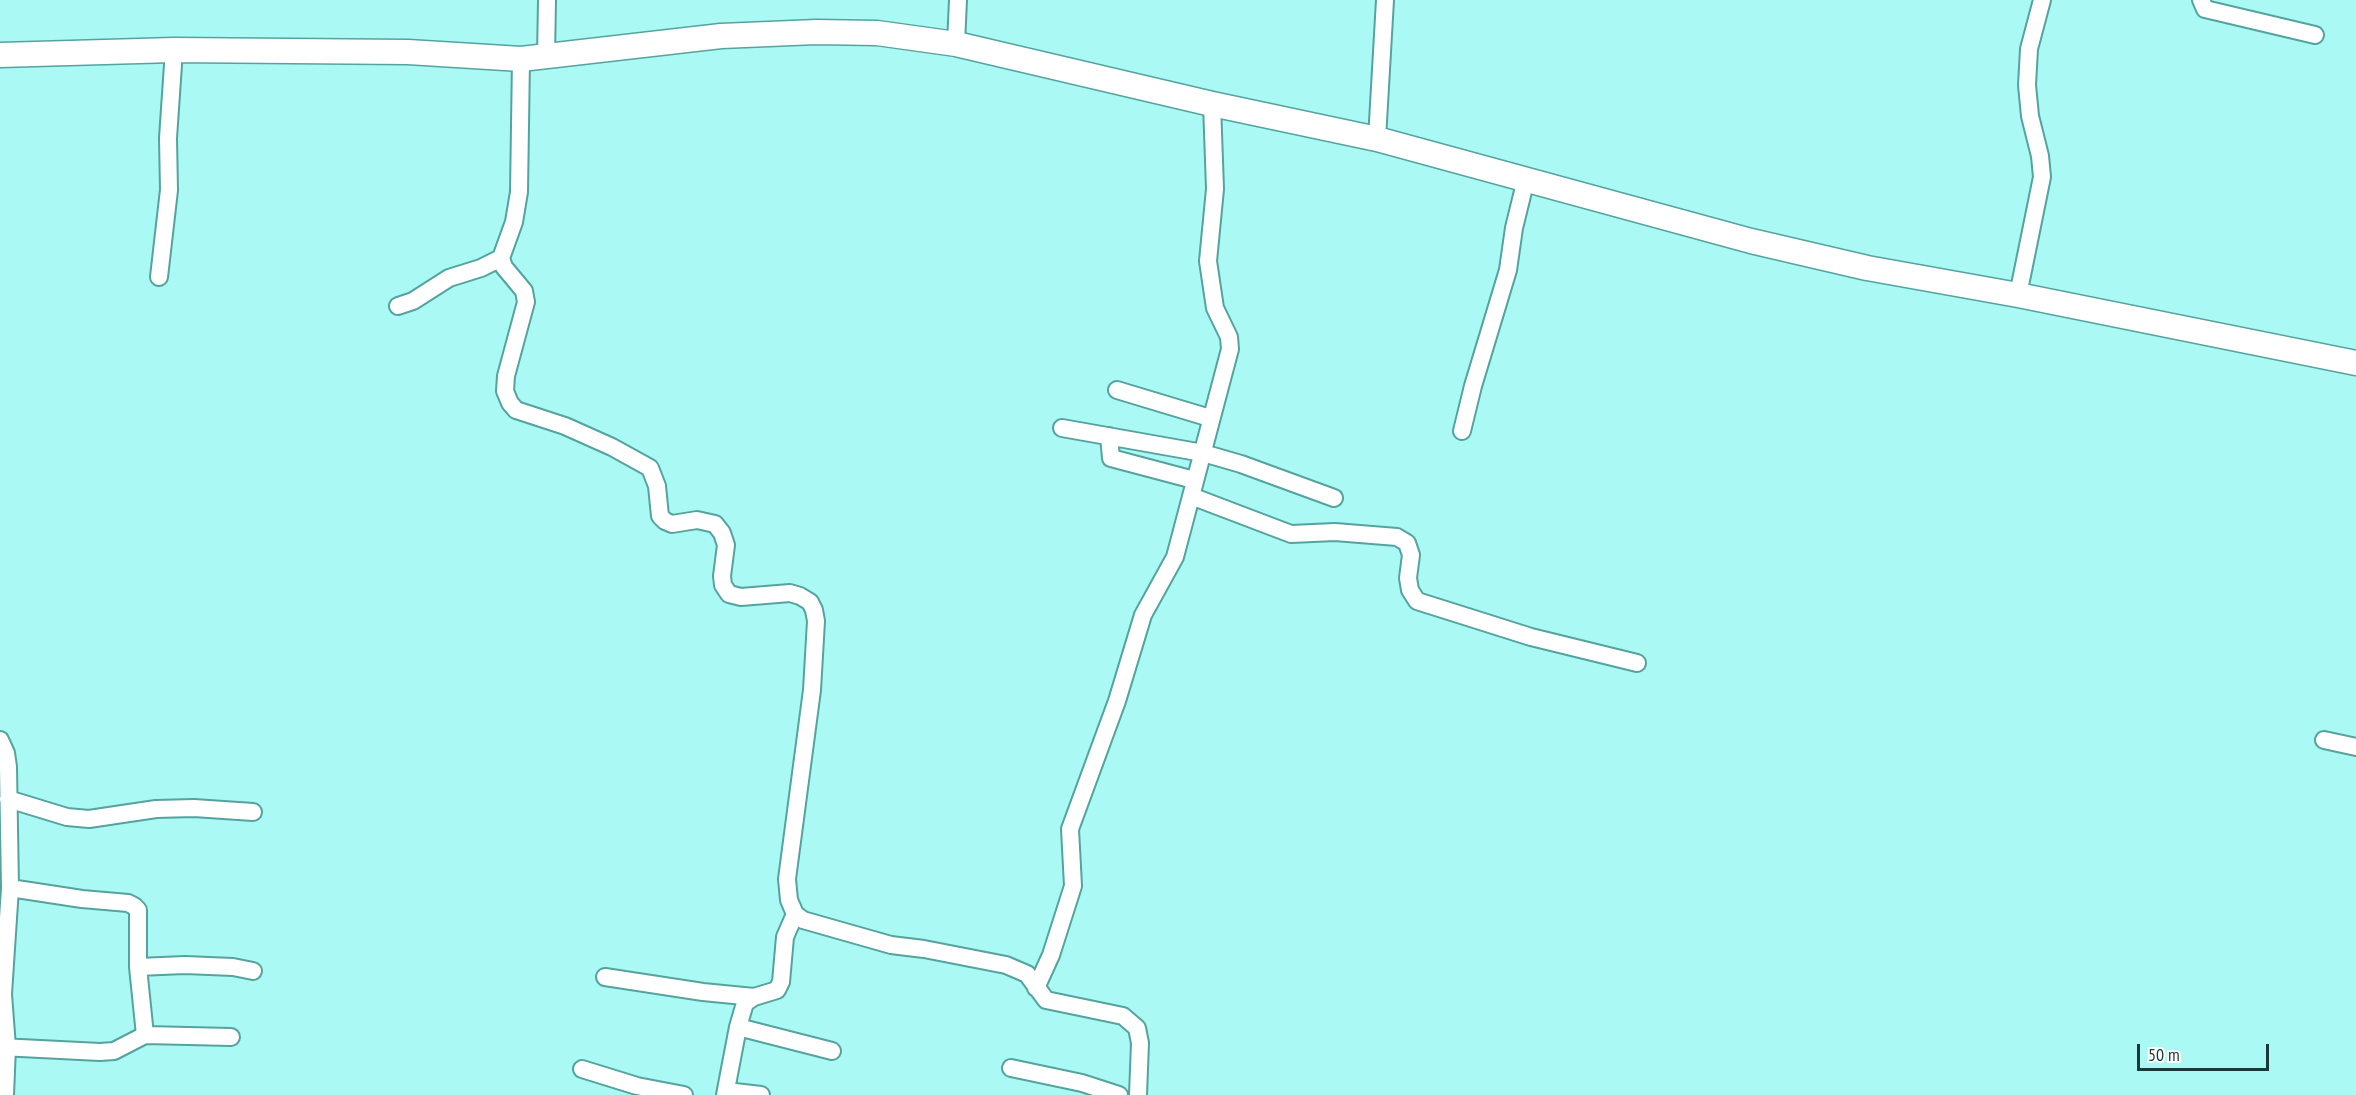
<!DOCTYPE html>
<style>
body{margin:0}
#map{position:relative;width:2356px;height:1095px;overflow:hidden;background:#aaf9f4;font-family:"PT Sans Narrow",sans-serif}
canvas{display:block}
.scale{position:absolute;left:2137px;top:1044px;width:132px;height:27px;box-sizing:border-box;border:3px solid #193a38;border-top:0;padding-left:8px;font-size:18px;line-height:21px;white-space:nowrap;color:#193a38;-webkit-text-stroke:4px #fff;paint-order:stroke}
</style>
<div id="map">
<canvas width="2356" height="1095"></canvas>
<div class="scale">50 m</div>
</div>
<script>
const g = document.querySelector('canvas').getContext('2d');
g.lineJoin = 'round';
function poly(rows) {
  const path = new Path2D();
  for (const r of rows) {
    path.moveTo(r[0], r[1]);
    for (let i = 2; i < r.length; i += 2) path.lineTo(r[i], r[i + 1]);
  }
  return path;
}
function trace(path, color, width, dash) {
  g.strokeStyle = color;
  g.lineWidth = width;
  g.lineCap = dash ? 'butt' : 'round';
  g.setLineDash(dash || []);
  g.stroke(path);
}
const street = poly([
 [2201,0,2205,9,2315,35],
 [956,44,958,0],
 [546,56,547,0],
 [521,59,519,192,514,222,501,258,504,267,524,291,526,302,506,376,505,391,510,403,516,410,565,426,612,447,650,468,657,486,660,516,665,521,672,524,697,520,715,524,722,533,726,545,722,576,723,585,729,594,741,597,790,593,800,596,810,602,814,610,816,621,812,690,787,879,789,900,795,914,803,920,891,945,924,949,1006,965,1027,974,1046,1000,1123,1016,1137,1028,1140,1043,1138,1095],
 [1377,139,1385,0],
 [159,277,169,190,168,138,174,50],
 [2018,295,2042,177,2040,156,2030,116,2027,85,2029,49,2042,0],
 [398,306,413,301,449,278,481,268,501,258],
 [1117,390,1210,418],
 [1062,428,1203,453,1241,464,1334,498],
 [1462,431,1473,386,1508,270,1514,228,1526,179],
 [1109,436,1111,458,1194,480],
 [1191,496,1291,534,1335,532,1397,537,1407,543,1411,555,1408,578,1410,590,1417,601,1531,637,1637,663],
 [0,740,6,753,8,767,10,888,3,994,7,1047,5,1095],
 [2324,740,2356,747],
 [8,799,67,817,89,819,156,809,194,808,253,812],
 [10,888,82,899,128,903,134,906,138,910,138,967,145,1035],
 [138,967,185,965,233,967,253,971],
 [605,977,703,992,754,997],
 [1036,988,1051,955,1073,886,1070,829,1117,701,1143,615,1175,557,1230,349,1229,337,1215,308,1208,261,1215,189,1212,104],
 [738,1027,832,1051],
 [0,1047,100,1052,114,1051,145,1035,231,1037],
 [1011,1068,1082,1083,1119,1095],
 [582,1069,637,1086,684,1095],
 [726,1091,761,1095],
 [725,1095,738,1027,745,1003,754,997,777,990,781,982,785,937,795,914]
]);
const secondary = poly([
 [0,55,174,50,408,52,521,59,721,36,816,32,877,33,956,44,1212,104,1377,139,1751,241,1867,268,2018,295,2356,363]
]);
trace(street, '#54a39f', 20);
trace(secondary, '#54a39f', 27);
trace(street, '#fff', 16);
trace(secondary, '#fff', 24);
</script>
